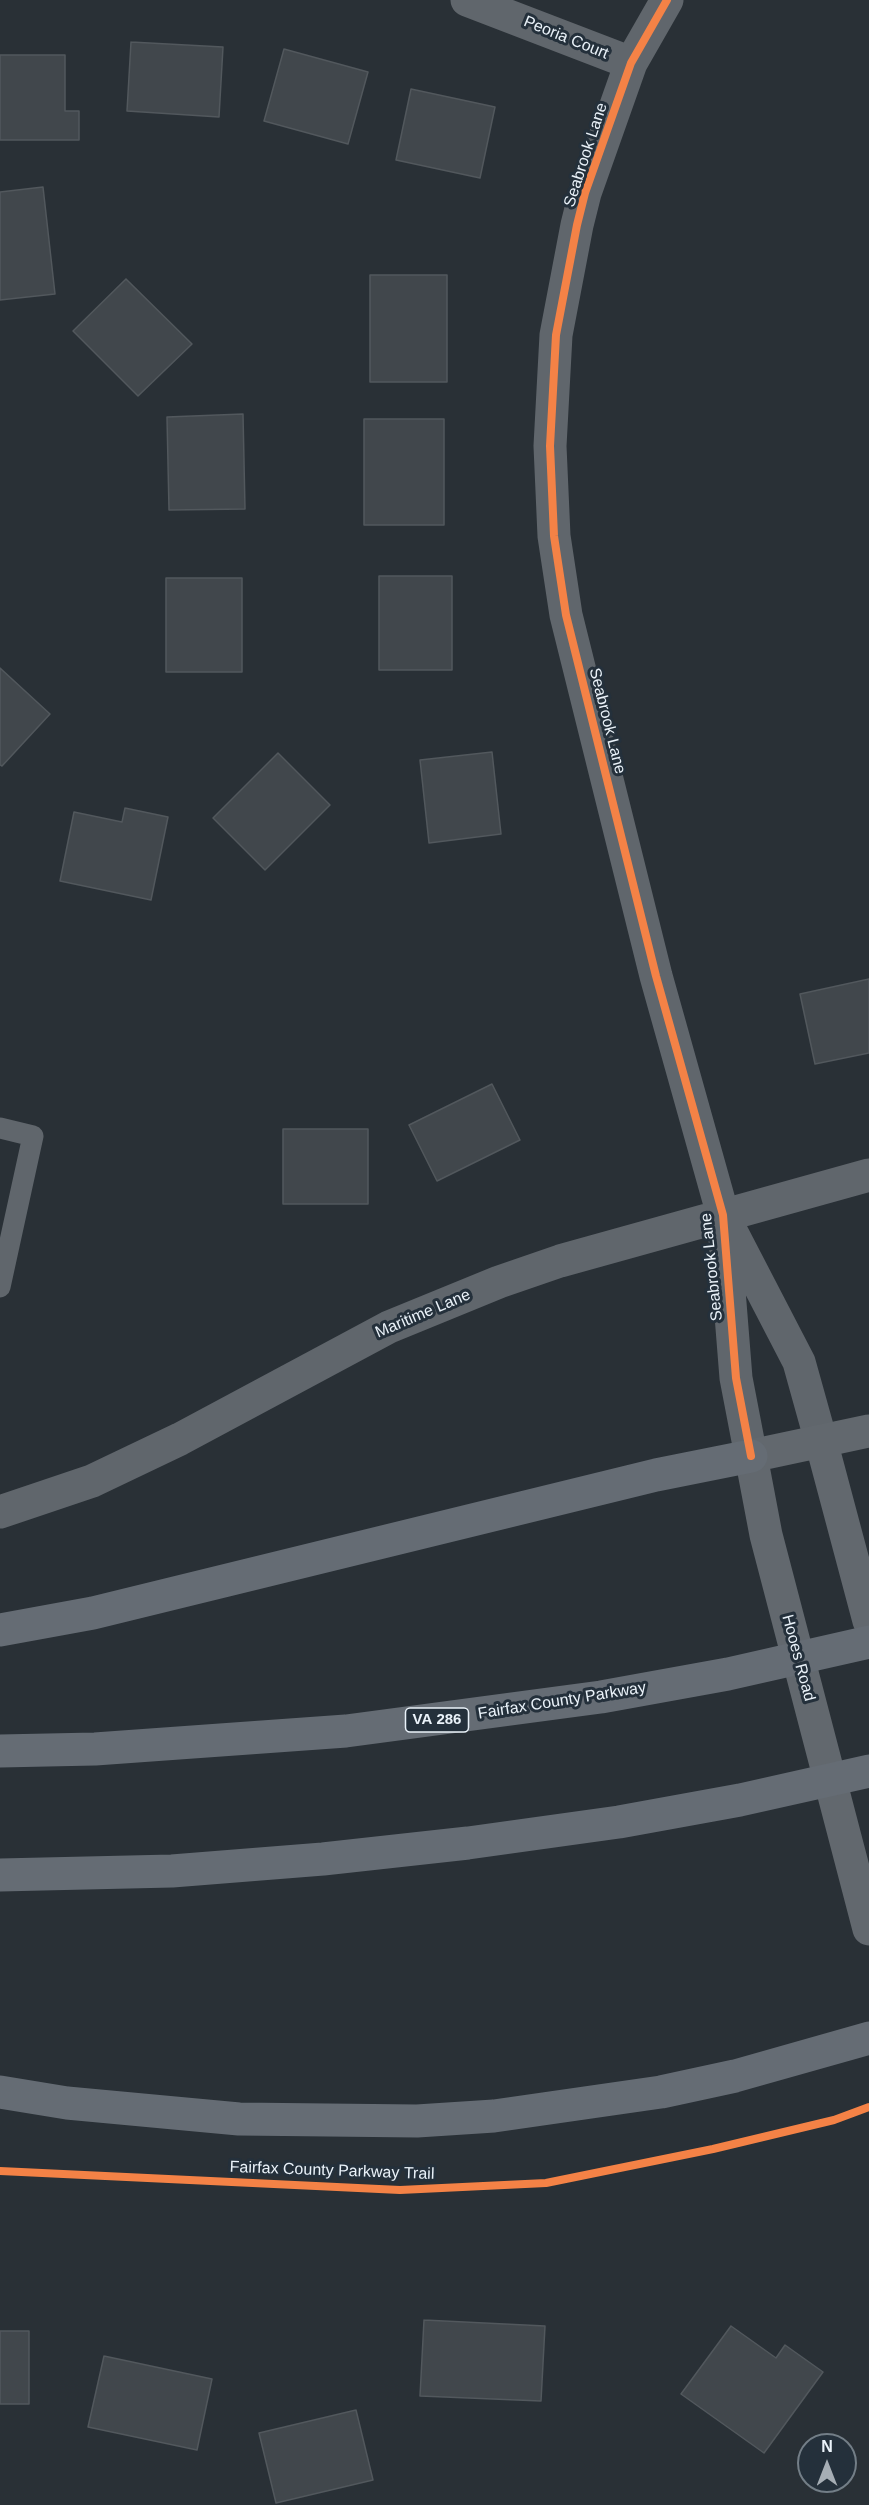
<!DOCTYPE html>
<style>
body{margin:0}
#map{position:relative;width:869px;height:2505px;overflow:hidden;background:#293036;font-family:Helvetica,sans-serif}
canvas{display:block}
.north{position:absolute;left:797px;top:2433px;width:60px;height:60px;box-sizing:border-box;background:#24303b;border:2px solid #737e87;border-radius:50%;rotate:0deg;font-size:16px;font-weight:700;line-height:24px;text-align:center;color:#eaf2f9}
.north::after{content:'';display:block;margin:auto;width:21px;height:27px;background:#a6aeb5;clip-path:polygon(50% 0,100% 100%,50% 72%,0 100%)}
</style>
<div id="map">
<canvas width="869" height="2505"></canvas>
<div class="north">N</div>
</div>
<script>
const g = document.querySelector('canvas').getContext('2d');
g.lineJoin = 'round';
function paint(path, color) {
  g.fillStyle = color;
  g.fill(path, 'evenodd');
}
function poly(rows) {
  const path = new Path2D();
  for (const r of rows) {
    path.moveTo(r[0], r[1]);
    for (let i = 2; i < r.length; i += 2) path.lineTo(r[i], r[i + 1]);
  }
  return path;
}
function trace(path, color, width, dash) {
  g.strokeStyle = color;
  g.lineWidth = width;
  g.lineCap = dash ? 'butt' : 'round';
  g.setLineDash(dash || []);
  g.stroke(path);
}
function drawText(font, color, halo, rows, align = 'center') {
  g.font = font + ' Helvetica,sans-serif';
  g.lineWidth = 6;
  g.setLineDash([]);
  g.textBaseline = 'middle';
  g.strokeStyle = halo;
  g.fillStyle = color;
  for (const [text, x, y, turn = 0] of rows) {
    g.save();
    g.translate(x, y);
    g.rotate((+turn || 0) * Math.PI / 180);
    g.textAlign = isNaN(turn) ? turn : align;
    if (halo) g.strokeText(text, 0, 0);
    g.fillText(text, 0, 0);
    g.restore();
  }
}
const building = poly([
 [131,42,223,47,219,117,127,111,131,42],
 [284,49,368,72,348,144,264,121,284,49],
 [0,55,65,55,65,111,79,111,79,140,0,140,0,55],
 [411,89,495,107,480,178,396,160,411,89],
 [43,187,55,294,0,300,0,192,43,187],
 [370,275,447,275,447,382,370,382,370,275],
 [126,279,192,344,138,396,73,331,126,279],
 [243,414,245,509,169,510,167,417,243,414],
 [364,419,444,419,444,525,364,525,364,419],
 [379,576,452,576,452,670,379,670,379,576],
 [166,578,242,578,242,672,166,672,166,578],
 [0,668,50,714,2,766,0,765,0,668],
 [492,752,501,834,429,843,420,760,492,752],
 [278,753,330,805,265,870,213,818,278,753],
 [125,808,168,817,151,900,60,881,74,812,122,822,125,808],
 [869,979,869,1053,815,1064,800,994,869,979],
 [492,1084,520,1140,437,1181,409,1125,492,1084],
 [283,1129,368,1129,368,1204,283,1204,283,1129],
 [424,2320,545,2326,541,2401,420,2396,424,2320],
 [731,2326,776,2358,785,2345,823,2372,764,2453,681,2394,731,2326],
 [0,2331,29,2331,29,2404,0,2404,0,2331],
 [104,2356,212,2379,197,2450,88,2427,104,2356],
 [356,2410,373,2480,276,2503,259,2433,356,2410]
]);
paint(building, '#41474c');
trace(building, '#52585d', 1.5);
trace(poly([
 [0,1128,33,1136,0,1287]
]), '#60666c', 21);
trace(poly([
 [467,0,631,63],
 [667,0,631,63,585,193,577,225,556,335,550,446,554,536,566,615,656,976,723,1215,736,1378,751,1456],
 [729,1227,799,1362,821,1441],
 [0,1512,92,1481,180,1439,389,1327,499,1282,560,1261,869,1175]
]), '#60666c', 33);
trace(poly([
 [869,1431,751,1456,766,1535,869,1929],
 [821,1441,869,1621]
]), '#62686e', 33);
trace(poly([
 [0,1630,93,1613,656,1475,751,1456],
 [0,1751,95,1749,346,1731,601,1697,728,1674,869,1642],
 [0,1875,172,1871,323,1859,468,1843,619,1822,740,1800,869,1771],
 [0,2092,67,2103,239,2119,417,2121,494,2116,661,2092,735,2076,869,2038]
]), '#656c74', 33);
trace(poly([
 [667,0,631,63,585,193,577,225,556,335,550,446,554,536,566,615,656,976,723,1215,736,1378,751,1456],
 [0,2171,400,2190,546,2183,713,2149,834,2120,869,2107]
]), '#f48246', 8);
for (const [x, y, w] of [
 [437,1720,63]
]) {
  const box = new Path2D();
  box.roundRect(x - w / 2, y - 12, w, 24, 4.5);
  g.fillStyle = '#24303b';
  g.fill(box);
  trace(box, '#eaf2f9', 1.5);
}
drawText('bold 15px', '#eaf2f9', null, [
 ["VA 286",437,1720]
]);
drawText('16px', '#eaf2f9', '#24303b', [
 ["Peoria Court",566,38,22],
 ["Seabrook Lane",586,155,-72],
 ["Seabrook Lane",607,721,76],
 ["Seabrook Lane",712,1267,-96],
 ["Maritime Lane",423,1314,-23],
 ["Hooes Road",798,1658,75],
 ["Fairfax County Parkway",562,1701,-9],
 ["Fairfax County Parkway Trail",332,2171,2]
]);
</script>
